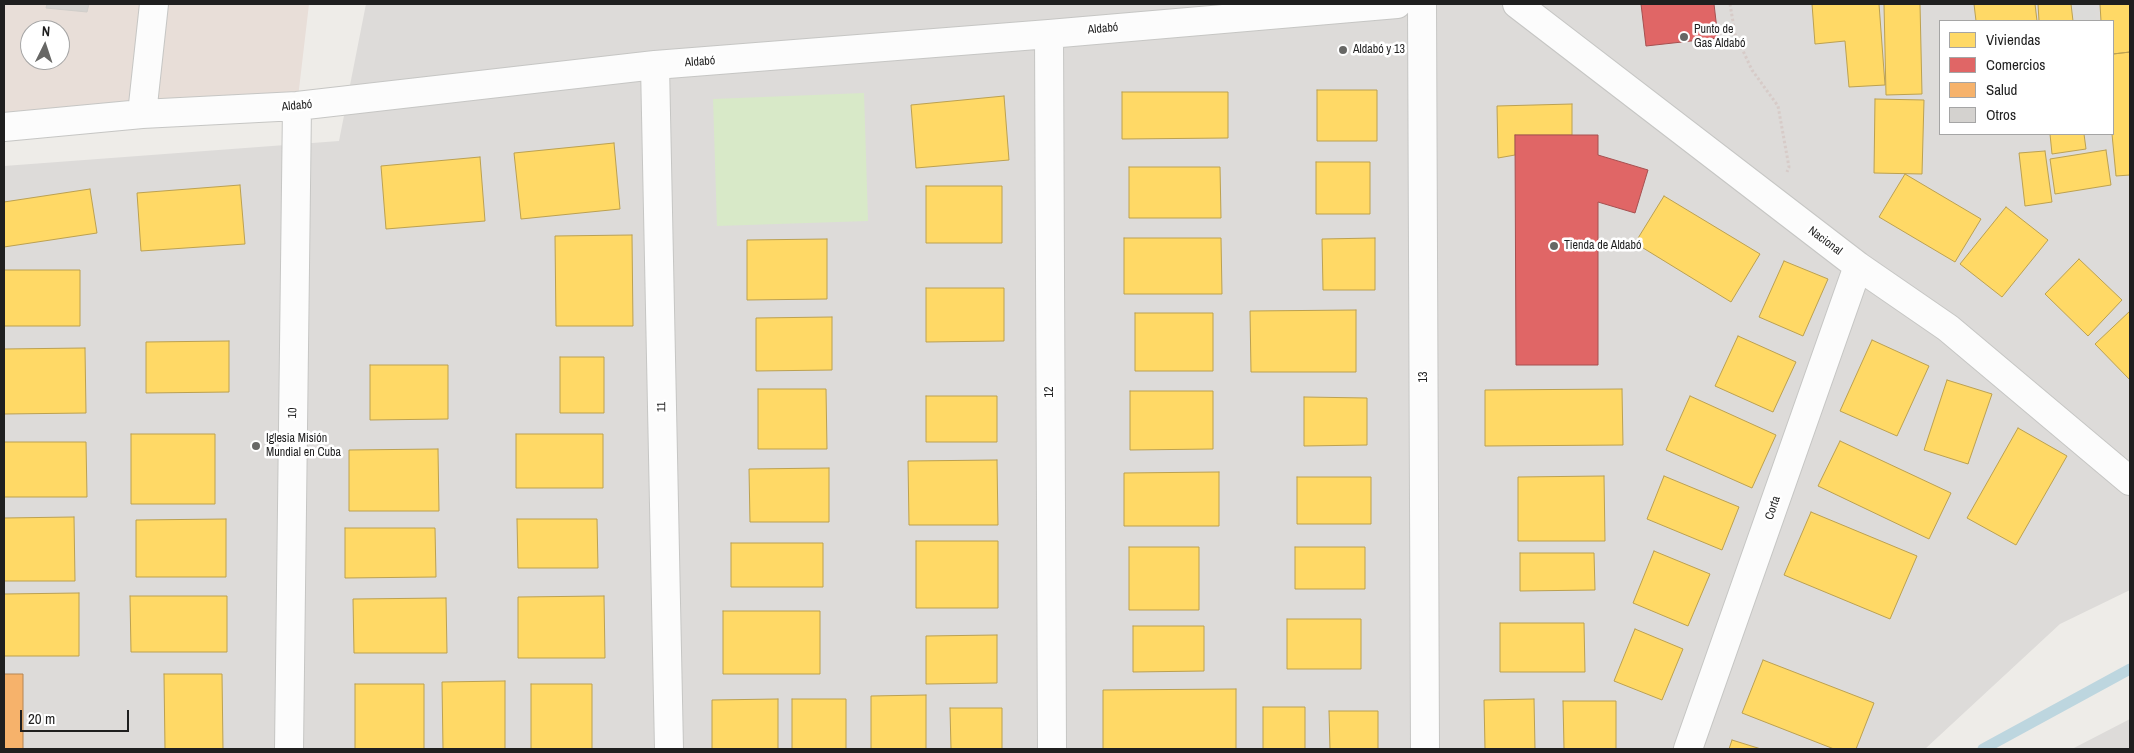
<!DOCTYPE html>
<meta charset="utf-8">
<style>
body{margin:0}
#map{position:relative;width:2134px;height:753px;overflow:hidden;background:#eeece8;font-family:"Archivo Narrow",sans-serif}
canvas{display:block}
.frame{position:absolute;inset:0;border:5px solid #1f1f1f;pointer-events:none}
.legend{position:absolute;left:1939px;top:20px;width:175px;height:115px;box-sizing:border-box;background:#fff;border:1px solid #a5a5a5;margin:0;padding:6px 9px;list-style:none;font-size:15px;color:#1f1f1f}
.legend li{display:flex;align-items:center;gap:10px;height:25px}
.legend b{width:25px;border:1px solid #a5a5a5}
.north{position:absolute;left:20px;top:20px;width:50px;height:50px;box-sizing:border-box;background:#fff;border:1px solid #a5a5a5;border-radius:50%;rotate:4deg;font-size:14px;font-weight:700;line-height:20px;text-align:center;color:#1f1f1f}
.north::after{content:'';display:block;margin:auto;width:18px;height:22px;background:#676765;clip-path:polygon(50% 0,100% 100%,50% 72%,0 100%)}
.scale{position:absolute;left:20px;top:710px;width:109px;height:22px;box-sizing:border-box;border:2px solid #1f1f1f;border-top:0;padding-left:6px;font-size:15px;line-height:18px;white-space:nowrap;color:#1f1f1f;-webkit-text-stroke:4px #fff;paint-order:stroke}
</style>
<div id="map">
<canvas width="2134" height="753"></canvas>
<div class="frame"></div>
<ul class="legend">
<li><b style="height:14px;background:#ffd966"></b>Viviendas</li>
<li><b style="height:14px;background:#e06666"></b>Comercios</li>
<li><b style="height:14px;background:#f6b26b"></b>Salud</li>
<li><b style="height:14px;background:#d4d2cf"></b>Otros</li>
</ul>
<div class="north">N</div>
<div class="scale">20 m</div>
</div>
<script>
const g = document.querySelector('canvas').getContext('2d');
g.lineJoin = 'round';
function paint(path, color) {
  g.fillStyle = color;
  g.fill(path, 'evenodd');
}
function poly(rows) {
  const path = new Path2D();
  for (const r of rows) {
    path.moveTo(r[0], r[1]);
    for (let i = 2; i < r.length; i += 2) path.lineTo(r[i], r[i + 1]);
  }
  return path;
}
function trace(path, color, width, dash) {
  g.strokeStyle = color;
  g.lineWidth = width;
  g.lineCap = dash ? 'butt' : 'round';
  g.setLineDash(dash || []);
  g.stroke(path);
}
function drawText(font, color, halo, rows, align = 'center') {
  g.font = font + ' "Archivo Narrow",sans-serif';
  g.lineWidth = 5;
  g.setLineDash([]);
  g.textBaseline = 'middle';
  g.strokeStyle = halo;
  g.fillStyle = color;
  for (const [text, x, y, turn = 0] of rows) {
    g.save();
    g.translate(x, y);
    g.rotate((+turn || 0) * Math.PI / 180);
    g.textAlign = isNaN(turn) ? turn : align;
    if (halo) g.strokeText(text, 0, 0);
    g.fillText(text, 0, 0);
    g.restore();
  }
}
paint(poly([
 [366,4,2130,4,2130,590,2060,624,1925,749,4,749,4,166,339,141],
 [1940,21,2113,21,2113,134,1940,134],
 [2130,719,2130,749,2072,749]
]), '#dddbd9');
paint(poly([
 [2071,4,2094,4,2096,21,2073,21],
 [2084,134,2107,134,2108,147,2086,149]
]), '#dcdbd9');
paint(poly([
 [4,4,309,4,297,106,4,121],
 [30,30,60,30,60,60,30,60]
]), '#e8ded8');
paint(poly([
 [864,93,868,221,717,226,713,99]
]), '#d8e9c8');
const homes = poly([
 [1812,4,1879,4,1885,85,1849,87,1845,41,1815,44,1812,4],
 [1884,4,1920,4,1922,94,1886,95,1884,4],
 [1974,4,2035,4,2037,21,1976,21,1974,4],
 [2038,4,2071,4,2073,21,2039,21,2038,4],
 [2100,4,2130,4,2130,52,2113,54,2113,21,2101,21,2100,4],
 [2130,52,2130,175,2116,176,2112,134,2113,54,2130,52],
 [1317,90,1377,90,1377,141,1317,141,1317,90],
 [1122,92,1228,92,1228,138,1122,139,1122,92],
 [1004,96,1009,160,916,168,911,105,1004,96],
 [1875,99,1924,100,1922,174,1874,173,1875,99],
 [1572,104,1572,135,1515,135,1515,155,1498,158,1497,106,1572,104],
 [2050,134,2084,134,2086,149,2052,154,2050,134],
 [614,143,620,209,521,219,514,153,614,143],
 [2106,150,2111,185,2055,194,2050,159,2106,150],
 [2045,151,2052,202,2025,206,2019,153,2045,151],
 [480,157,485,221,386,229,381,166,480,157],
 [1316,162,1370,162,1370,214,1316,214,1316,162],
 [1129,167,1220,167,1221,218,1129,218,1129,167],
 [1905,174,1981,219,1955,262,1879,217,1905,174],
 [240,185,245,244,141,251,137,193,240,185],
 [926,186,1002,186,1002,243,926,243,926,186],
 [90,189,97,233,4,247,4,202,90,189],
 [1664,196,1760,254,1731,302,1635,243,1664,196],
 [2006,207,2048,240,2002,297,1960,264,2006,207],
 [632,235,633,326,556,326,555,236,632,235],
 [1124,238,1221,238,1222,294,1124,294,1124,238],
 [1375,238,1375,290,1323,290,1322,239,1375,238],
 [827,239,827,299,747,300,747,240,827,239],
 [2079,259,2122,300,2088,336,2045,294,2079,259],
 [1784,261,1828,279,1803,336,1759,317,1784,261],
 [4,270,80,270,80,326,4,326,4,270],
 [926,288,1004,288,1004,341,926,342,926,288],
 [1356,310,1356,372,1251,372,1250,311,1356,310],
 [2130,311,2130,380,2095,344,2130,311],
 [1135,313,1213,313,1213,371,1135,371,1135,313],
 [832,317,832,370,756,371,756,318,832,317],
 [1738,336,1796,362,1773,412,1715,386,1738,336],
 [1872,340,1929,366,1897,436,1840,411,1872,340],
 [229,341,229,392,146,393,146,342,229,341],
 [85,348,86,413,4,414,4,349,85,348],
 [560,357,604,357,604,413,560,413,560,357],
 [370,365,448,365,448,419,370,420,370,365],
 [1947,380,1992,394,1968,464,1924,450,1947,380],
 [758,389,826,389,827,449,758,449,758,389],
 [1622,389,1623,445,1485,446,1485,390,1622,389],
 [1130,391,1213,391,1213,449,1130,450,1130,391],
 [926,396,997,396,997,442,926,442,926,396],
 [1690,396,1776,435,1752,488,1666,450,1690,396],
 [1304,397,1367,398,1367,445,1304,446,1304,397],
 [2018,428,2067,456,2016,545,1967,518,2018,428],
 [131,434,215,434,215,504,131,504,131,434],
 [516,434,603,434,603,488,516,488,516,434],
 [1840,441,1951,493,1929,539,1818,486,1840,441],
 [4,442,86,442,87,497,4,497,4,442],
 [438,449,439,511,349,511,349,450,438,449],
 [997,460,998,525,909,525,908,461,997,460],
 [829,468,829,522,750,522,749,469,829,468],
 [1219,472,1219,526,1124,526,1124,473,1219,472],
 [1604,476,1605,541,1518,541,1518,477,1604,476],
 [1664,476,1739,507,1722,550,1647,519,1664,476],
 [1297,477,1371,477,1371,524,1297,524,1297,477],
 [1811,512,1917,556,1890,619,1784,575,1811,512],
 [74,517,75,581,4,581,4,518,74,517],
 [226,519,226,577,136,577,136,520,226,519],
 [517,519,597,519,598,568,518,568,517,519],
 [345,528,435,528,436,577,345,578,345,528],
 [916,541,998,541,998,608,916,608,916,541],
 [731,543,823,543,823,587,731,587,731,543],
 [1129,547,1199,547,1199,610,1129,610,1129,547],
 [1295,547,1365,547,1365,589,1295,589,1295,547],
 [1654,551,1710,574,1688,626,1633,603,1654,551],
 [1520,553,1594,553,1595,590,1520,591,1520,553],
 [79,593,79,656,4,656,4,594,79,593],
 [130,596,227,596,227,652,131,652,130,596],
 [604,596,605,658,518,658,518,597,604,596],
 [446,598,447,653,354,653,353,599,446,598],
 [723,611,820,611,820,674,723,674,723,611],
 [1287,619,1361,619,1361,669,1287,669,1287,619],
 [1500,623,1584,623,1585,672,1500,672,1500,623],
 [1133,626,1204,626,1204,671,1133,672,1133,626],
 [1635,629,1683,649,1662,700,1614,681,1635,629],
 [997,635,997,683,926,684,926,636,997,635],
 [1763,660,1874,703,1856,749,1834,749,1742,713,1763,660],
 [164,674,222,674,223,749,165,749,164,674],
 [505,681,505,749,443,749,442,682,505,681],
 [355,684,424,684,424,749,355,749,355,684],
 [531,684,592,684,592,749,531,749,531,684],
 [1236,689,1236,749,1103,749,1103,690,1236,689],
 [926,695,926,749,871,749,871,696,926,695],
 [778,699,778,749,712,749,712,700,778,699],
 [792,699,846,699,846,749,792,749,792,699],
 [1534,699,1535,749,1485,749,1484,700,1534,699],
 [1563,701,1616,701,1616,749,1564,749,1563,701],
 [1263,707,1305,707,1305,749,1263,749,1263,707],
 [950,708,1002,708,1002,749,951,749,950,708],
 [1329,711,1378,711,1378,749,1330,749,1329,711],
 [1732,740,1761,749,1729,749,1732,740]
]);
paint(homes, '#ffd966');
trace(homes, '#bca151', 1);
const shops = poly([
 [1641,4,1714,4,1718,38,1646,46,1641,4],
 [1515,135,1598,135,1598,155,1648,170,1635,213,1598,202,1598,365,1516,365,1515,135]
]);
paint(shops, '#e06666');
trace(shops, '#a65151', 1);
const health = poly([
 [4,674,23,674,23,749,4,749,4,674]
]);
paint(health, '#f6b26b');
trace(health, '#b68654', 1);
trace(poly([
 [1983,749,2130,669]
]), '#bdd6df', 11);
const building = poly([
 [47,4,89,4,87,12,46,8,47,4]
]);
paint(building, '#d4d2cf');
trace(building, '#d1ceca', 1);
const minor = poly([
 [1422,4,1425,749],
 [1517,4,1858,266,1948,328,2130,481],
 [1049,34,1052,749],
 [655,65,669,749],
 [142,114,154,4],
 [4,127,142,114,297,106,655,65,1049,34,1397,4],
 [289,749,297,106],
 [1688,749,1858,266]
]);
trace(minor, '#c6c6c4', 30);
trace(poly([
 [1730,4,1735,34,1752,70,1778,106,1789,167,1787,172]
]), '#d7cbc8', 3, [2.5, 2.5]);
trace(minor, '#fcfcfc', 28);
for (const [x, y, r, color] of [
 [1684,37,5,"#676765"],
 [1343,50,5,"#676765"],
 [1554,246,5,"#676765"],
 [256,446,5,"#676765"]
]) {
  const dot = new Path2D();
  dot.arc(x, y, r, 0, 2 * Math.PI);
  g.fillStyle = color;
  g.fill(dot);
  trace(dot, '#fff', 2);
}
drawText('12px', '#1f1f1f', '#fff', [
 ["Aldabó",1103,29,-5],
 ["Aldabó",700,62,-4],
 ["Aldabó",297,106,-5],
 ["Nacional",1825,241,37],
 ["13",1424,377,-90],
 ["12",1050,392,-90],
 ["11",662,407,-91],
 ["10",293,413,-89],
 ["Corta",1773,508,-71]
]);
drawText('12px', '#1f1f1f', '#fff', [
 ["Punto de",1694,30],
 ["Gas Aldabó",1694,44],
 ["Aldabó y 13",1353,50],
 ["Tienda de Aldabó",1564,246],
 ["Iglesia Misión",266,439],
 ["Mundial en Cuba",266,453]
], 'left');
</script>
